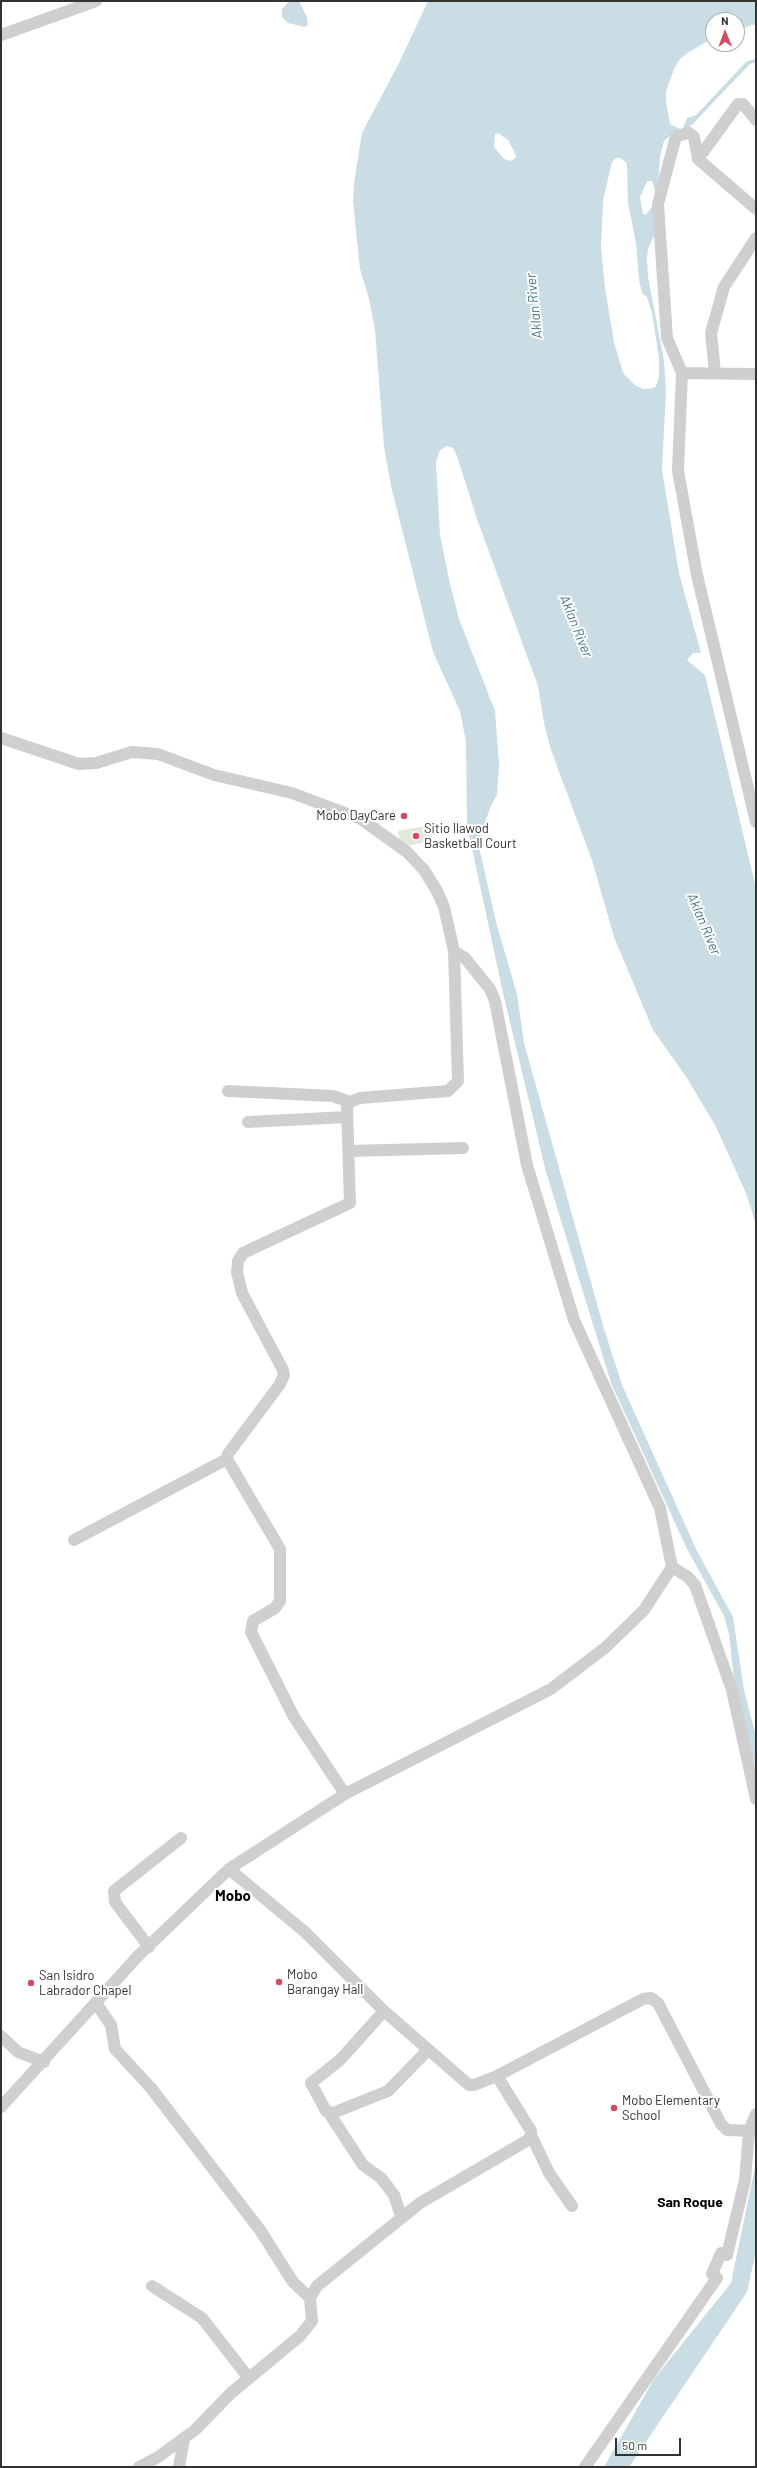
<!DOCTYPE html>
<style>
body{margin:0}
#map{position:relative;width:757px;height:2468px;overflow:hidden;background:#fff;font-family:Barlow,sans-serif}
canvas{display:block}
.frame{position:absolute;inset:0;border:2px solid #323232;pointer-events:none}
.north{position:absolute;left:705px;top:12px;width:40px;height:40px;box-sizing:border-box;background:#fff;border:1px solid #adadad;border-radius:50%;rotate:359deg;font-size:11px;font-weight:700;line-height:16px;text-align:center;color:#323232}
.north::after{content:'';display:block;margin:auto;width:14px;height:18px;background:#d14c62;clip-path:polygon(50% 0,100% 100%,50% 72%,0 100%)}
.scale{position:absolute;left:615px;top:2438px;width:66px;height:18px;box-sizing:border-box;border:2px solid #323232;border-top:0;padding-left:5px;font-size:12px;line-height:14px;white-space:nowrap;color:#323232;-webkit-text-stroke:3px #fff;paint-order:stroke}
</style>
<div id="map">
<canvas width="757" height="2468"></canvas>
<div class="frame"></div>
<div class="north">N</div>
<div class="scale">50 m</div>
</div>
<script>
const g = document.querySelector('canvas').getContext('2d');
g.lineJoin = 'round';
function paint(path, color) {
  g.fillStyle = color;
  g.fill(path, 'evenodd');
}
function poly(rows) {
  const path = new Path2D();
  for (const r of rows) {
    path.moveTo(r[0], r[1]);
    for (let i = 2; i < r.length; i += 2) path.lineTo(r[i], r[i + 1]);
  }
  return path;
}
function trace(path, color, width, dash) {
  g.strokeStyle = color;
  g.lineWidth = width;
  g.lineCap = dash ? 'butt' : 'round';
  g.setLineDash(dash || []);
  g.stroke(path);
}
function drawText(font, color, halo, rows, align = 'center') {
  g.font = font + ' Barlow,sans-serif';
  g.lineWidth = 4;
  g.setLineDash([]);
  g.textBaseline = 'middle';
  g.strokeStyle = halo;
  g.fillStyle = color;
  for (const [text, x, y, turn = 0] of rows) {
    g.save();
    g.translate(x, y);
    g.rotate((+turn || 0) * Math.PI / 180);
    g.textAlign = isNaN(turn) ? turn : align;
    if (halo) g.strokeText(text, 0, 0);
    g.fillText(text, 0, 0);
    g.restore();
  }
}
paint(poly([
 [430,825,433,841,401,847,398,831]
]), '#e3e8dd');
paint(poly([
 [290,1,299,1,307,17,308,25,305,27,288,23,282,17,282,9],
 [428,1,756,1,756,24,737,30,737,20,713,20,713,38,689,52,680,59,675,67,666,91,666,101,670,124,682,130,687,118,696,115,747,61,756,59,756,62,750,64,685,132,672,134,664,141,660,157,655,234,648,249,647,258,648,277,664,360,666,391,662,470,679,573,701,653,693,653,687,660,705,675,756,888,756,1225,746,1193,716,1127,687,1078,653,1030,614,937,592,860,551,750,544,723,538,686,477,519,457,456,453,448,447,446,440,450,436,462,440,535,450,584,459,619,495,711,499,764,497,794,490,808,478,843,497,926,517,994,524,1043,604,1329,622,1385,697,1551,733,1617,744,1690,756,1736,756,1771,735,1689,729,1634,724,1616,687,1549,611,1383,546,1172,503,993,467,825,466,742,460,711,433,652,391,486,384,447,375,330,369,299,360,269,353,202,354,183,362,133,400,61],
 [498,133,508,140,514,151,516,157,511,161,504,159,494,147,495,134],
 [616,158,620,158,627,163,628,203,636,243,639,280,642,293,647,297,652,313,659,357,659,377,656,386,653,388,644,389,636,386,623,373,614,342,605,288,601,247,603,200,612,162],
 [647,181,652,181,656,193,652,207,646,215,643,214,640,197],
 [756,2162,756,2251,747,2292,629,2467,604,2467,654,2379,731,2283]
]), '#cadde4');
trace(poly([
 [1,35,96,1],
 [698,159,738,104,743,104,756,120],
 [756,209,698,159,694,137,689,133,676,136,658,204,667,338,682,373,678,471,697,575,756,822],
 [682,373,756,374],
 [715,373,711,333,724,287,756,238],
 [1,738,79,764,96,763,132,752,158,754,214,775,292,793,361,819,407,852,424,870,437,891,444,907,454,951,458,1081,448,1091,360,1098,350,1102,347,1107,350,1203,243,1253,238,1261,237,1272,242,1293,283,1370,284,1375,280,1384,228,1454,227,1459,280,1549,280,1601,275,1608,253,1621,251,1632,294,1717,345,1794],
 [228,1091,333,1096,350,1102],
 [248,1122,347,1117],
 [349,1151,463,1148],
 [74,1540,227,1459],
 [672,1567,688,1577,695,1585,732,1690,756,1799],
 [229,1869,305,1932,384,2011,469,2085,474,2085,497,2076,643,1999,651,1998,658,2003,721,2124,727,2130,756,2131],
 [149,1947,115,1902,114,1891,181,1838],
 [96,2003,111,2025,115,2049,151,2088,260,2230,293,2282,310,2298],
 [384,2011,340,2060,311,2083,326,2111,333,2113,388,2091,428,2050],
 [1,2036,18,2052,44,2062],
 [1,2107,138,1956,229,1869,345,1794,551,1689,606,1647,644,1610,672,1567,660,1508,574,1320,527,1165,495,1001,490,989,465,958,454,951],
 [329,2113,363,2165,381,2178,394,2195,401,2216],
 [531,2135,549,2173,572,2206],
 [152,2286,202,2318,248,2377],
 [139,2467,158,2457,195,2430,231,2393,300,2336,312,2321,310,2298,317,2286,420,2203,528,2140,531,2135,531,2131,497,2076],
 [179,2467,184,2439],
 [585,2467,717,2278,712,2274,721,2253,727,2255,745,2180,749,2131,756,2114]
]), '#cfcfcf', 12);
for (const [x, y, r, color] of [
 [404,816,4,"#d14c62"],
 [416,836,4,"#d14c62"],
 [279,1982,4,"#d14c62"],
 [31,1983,4,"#d14c62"],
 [614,2108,4,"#d14c62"]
]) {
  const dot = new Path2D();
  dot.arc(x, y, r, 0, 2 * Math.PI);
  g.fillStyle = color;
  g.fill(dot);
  trace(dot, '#fff', 1.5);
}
drawText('13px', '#323232', '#fff', [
 ["Mobo DayCare",396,816,"right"],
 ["Sitio Ilawod",424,829],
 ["Basketball Court",424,844],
 ["Mobo",287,1975],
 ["Barangay Hall",287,1990],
 ["San Isidro",39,1976],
 ["Labrador Chapel",39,1991],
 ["Mobo Elementary",622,2101],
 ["School",622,2116]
], 'left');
drawText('italic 14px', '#49788c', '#fff', [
 ["Aklan River",534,306,-96],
 ["Aklan River",576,626,68],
 ["Aklan River",704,924,67]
]);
drawText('bold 14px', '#000', '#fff', [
 ["San Roque",690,2202]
]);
drawText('bold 15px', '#000', '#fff', [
 ["Mobo",233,1896]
]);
</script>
